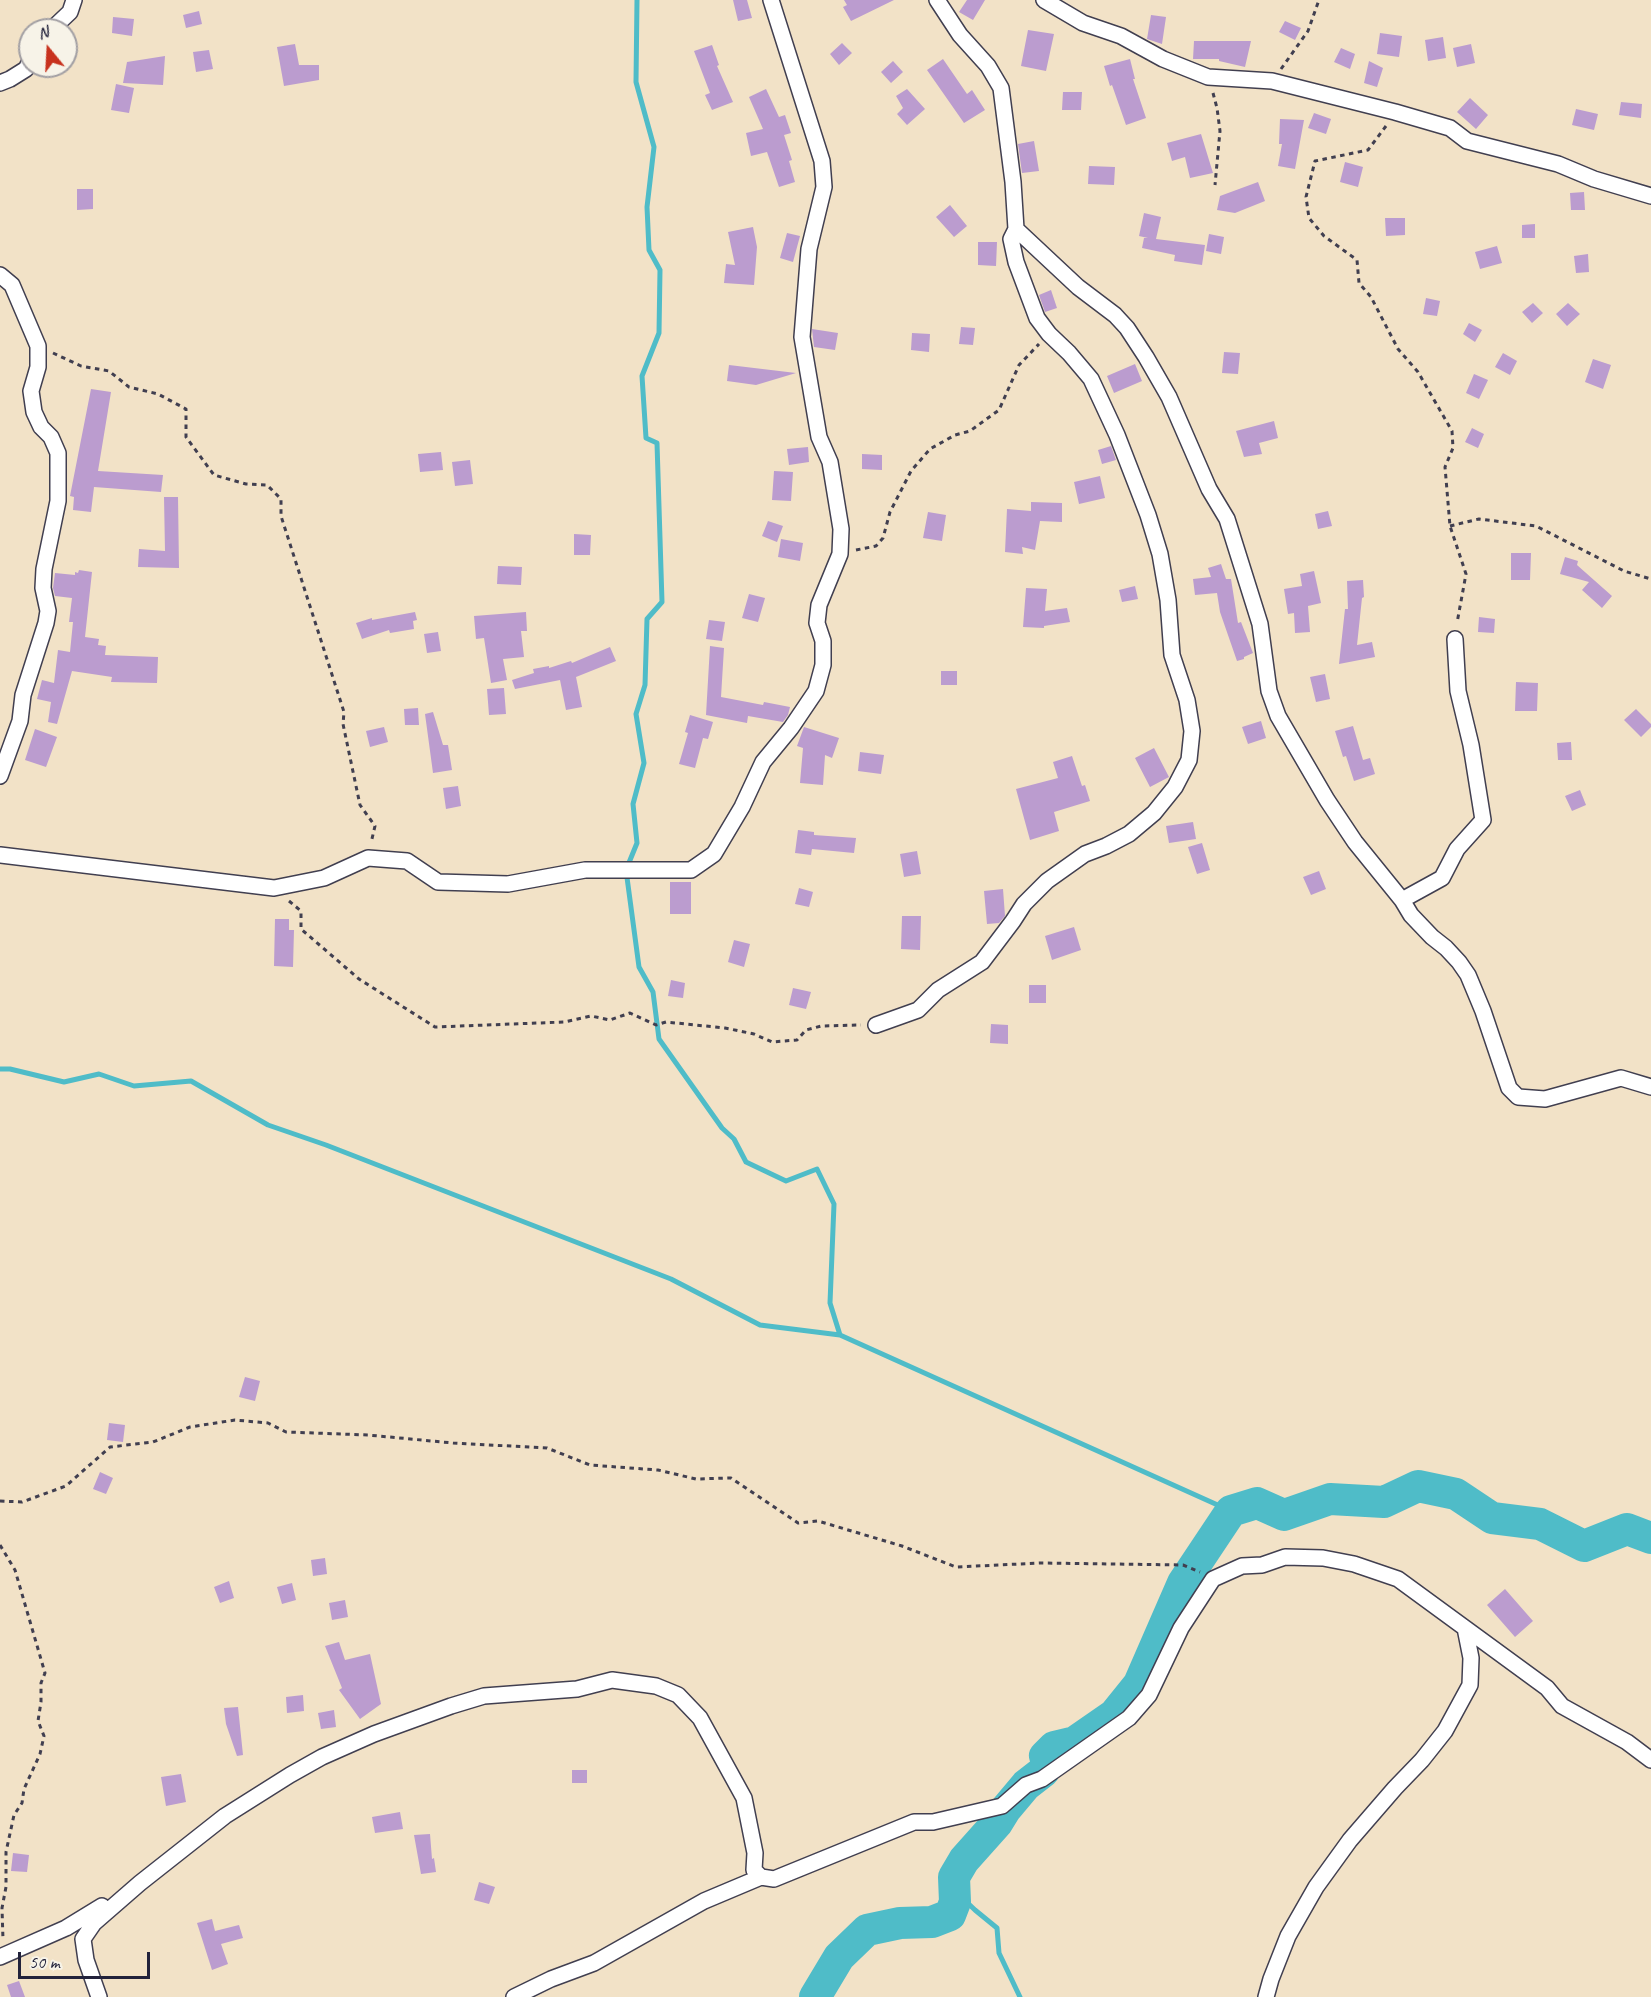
<!DOCTYPE html>
<style>
body{margin:0}
#map{position:relative;width:1651px;height:1997px;overflow:hidden;background:#f2e2c7;font-family:Caveat,sans-serif}
canvas{display:block}
.north{position:absolute;left:18px;top:18px;width:60px;height:60px;box-sizing:border-box;background:#f7f3e8;border:2px solid #a29fa3;border-radius:50%;rotate:342deg;font-size:16px;font-weight:700;line-height:24px;text-align:center;color:#22223b}
.north::after{content:'';display:block;margin:auto;width:21px;height:27px;background:#c8321e;clip-path:polygon(50% 0,100% 100%,50% 72%,0 100%)}
.scale{position:absolute;left:18px;top:1952px;width:132px;height:27px;box-sizing:border-box;border:3px solid #22223b;border-top:0;padding-left:8px;font-size:18px;line-height:21px;white-space:nowrap;color:#22223b;-webkit-text-stroke:4px #f7f3e8;paint-order:stroke}
</style>
<div id="map">
<canvas width="1651" height="1997"></canvas>
<div class="north">N</div>
<div class="scale">50 m</div>
</div>
<script>
const g = document.querySelector('canvas').getContext('2d');
g.lineJoin = 'round';
function poly(rows) {
  const path = new Path2D();
  for (const r of rows) {
    path.moveTo(r[0], r[1]);
    for (let i = 2; i < r.length; i += 2) path.lineTo(r[i], r[i + 1]);
  }
  return path;
}
function trace(path, color, width, dash) {
  g.strokeStyle = color;
  g.lineWidth = width;
  g.lineCap = dash ? 'butt' : 'round';
  g.setLineDash(dash || []);
  g.stroke(path);
}
function paint(path, color) {
  g.fillStyle = color;
  g.fill(path, 'evenodd');
}
trace(poly([
 [637,0,636,82,654,147,647,207,649,250,660,270,659,333,642,376,646,438,657,443,662,602,647,619,645,685,636,714,644,763,633,804,637,843,626,870,639,967,653,992,659,1039,722,1128,734,1139,746,1162,786,1181,817,1169,834,1204,830,1303,840,1335],
 [0,1069,10,1069,64,1082,99,1074,134,1086,191,1081,268,1125,326,1145,671,1279,760,1325,840,1335,1231,1511],
 [954,1890,975,1910,997,1928,999,1953,1020,1997]
]), '#4fbcc8', 5);
trace(poly([
 [815,1997,839,1957,867,1930,900,1923,932,1922,950,1915,955,1902,954,1877,964,1860,997,1823,1005,1810,1026,1785,1044,1771,1047,1762,1045,1756,1054,1747,1075,1742,1114,1715,1139,1684,1183,1583,1231,1511,1257,1503,1284,1515,1330,1499,1384,1502,1418,1486,1456,1494,1492,1518,1540,1524,1584,1546,1627,1529,1651,1538]
]), '#4fbcc8', 32);
paint(poly([
 [733,0,747,0,752,18,738,21],
 [844,0,894,0,851,21,843,7,847,5],
 [967,0,985,0,973,20,959,12],
 [199,11,202,24,186,28,183,15],
 [1151,15,1166,17,1162,44,1147,39],
 [113,17,134,19,132,36,112,33],
 [1285,21,1301,28,1295,40,1279,32],
 [1028,30,1054,34,1046,71,1021,66],
 [1380,33,1402,36,1399,57,1377,54],
 [1443,37,1446,58,1428,61,1425,40],
 [1194,41,1251,41,1245,67,1219,61,1219,59,1193,59],
 [842,43,852,53,839,65,830,54],
 [295,44,299,65,319,65,319,80,284,86,277,47],
 [1471,44,1475,63,1457,67,1453,48],
 [712,45,719,65,717,66,733,102,712,110,705,95,710,93,694,51],
 [1341,48,1355,54,1350,69,1334,62],
 [209,50,213,69,196,72,193,52],
 [165,56,163,85,123,83,127,62],
 [943,59,967,94,972,90,985,110,964,123,927,70],
 [1130,59,1135,79,1133,79,1146,118,1126,125,1112,85,1110,86,1104,66],
 [893,61,903,72,891,83,881,72],
 [1369,61,1383,68,1377,87,1364,83],
 [116,84,134,88,129,113,111,110],
 [766,89,779,117,785,115,791,133,784,135,792,160,789,161,795,182,779,187,767,152,751,156,746,133,763,129,749,97],
 [907,89,925,109,907,125,897,114,903,108,896,96],
 [1063,92,1082,92,1081,110,1062,110],
 [1470,98,1488,115,1476,129,1457,112],
 [1621,102,1642,104,1641,118,1619,115],
 [1576,109,1598,114,1594,130,1572,125],
 [1314,113,1331,119,1326,134,1308,128],
 [1280,119,1304,120,1295,169,1278,166,1282,144,1279,144],
 [1201,134,1213,173,1190,178,1185,157,1172,161,1167,143],
 [1034,141,1039,171,1022,173,1018,144],
 [1345,162,1363,167,1358,187,1340,182],
 [1089,166,1115,167,1114,185,1088,184],
 [1258,182,1265,201,1235,213,1217,210,1220,196],
 [77,189,93,189,93,209,77,210],
 [1584,192,1585,210,1571,210,1570,193],
 [950,205,967,226,954,237,936,217],
 [1144,213,1161,217,1156,239,1205,245,1202,265,1174,261,1175,255,1142,248,1144,238,1148,238,1139,236],
 [1385,218,1405,218,1405,235,1386,236],
 [1535,224,1535,238,1522,238,1522,225],
 [753,227,757,247,754,285,724,283,726,264,735,265,728,232],
 [787,233,800,236,793,262,780,258],
 [1209,234,1224,237,1221,254,1206,251],
 [978,242,997,242,996,266,978,265],
 [1497,246,1502,263,1480,269,1475,252],
 [1588,254,1589,272,1576,273,1574,256],
 [1051,290,1057,308,1045,312,1039,295],
 [1426,298,1440,301,1437,316,1423,314],
 [1533,303,1543,313,1532,323,1522,312],
 [1568,303,1580,314,1567,326,1556,314],
 [1469,323,1482,330,1475,342,1463,334],
 [961,327,975,328,973,345,959,344],
 [812,329,838,333,835,350,814,347],
 [912,333,930,334,929,352,911,350],
 [1224,352,1240,353,1238,374,1222,373],
 [1503,353,1517,361,1510,375,1495,367],
 [1593,359,1611,365,1603,389,1585,382],
 [1135,364,1142,381,1114,393,1107,376],
 [729,365,796,373,756,385,727,381],
 [1474,374,1488,380,1479,399,1466,393],
 [91,389,111,392,98,471,163,475,161,492,94,487,91,512,73,510,74,497,70,496],
 [1274,421,1278,438,1259,443,1262,454,1244,457,1236,431],
 [1472,428,1484,434,1478,448,1465,442],
 [1111,446,1116,460,1102,464,1098,450],
 [808,447,809,462,789,465,787,449],
 [441,452,443,470,420,472,418,454],
 [862,454,882,455,882,470,862,469],
 [470,460,473,484,455,486,452,462],
 [774,471,793,472,791,501,772,500],
 [1100,476,1105,498,1079,504,1074,482],
 [164,497,178,497,179,568,138,567,139,549,165,551],
 [1031,502,1062,503,1062,522,1040,521,1035,550,1022,547,1023,554,1005,552,1007,509,1031,511],
 [1328,511,1332,526,1318,529,1315,514],
 [928,512,946,515,942,541,923,538],
 [768,521,783,526,777,542,762,536],
 [574,534,591,535,590,555,574,555],
 [781,539,803,543,800,561,778,557],
 [1511,553,1531,553,1530,580,1511,580],
 [1565,557,1578,561,1577,565,1612,596,1602,608,1582,590,1589,582,1560,574],
 [1221,564,1226,579,1231,579,1238,623,1241,622,1253,653,1244,657,1244,659,1237,661,1220,612,1217,593,1195,595,1193,579,1211,577,1208,568],
 [498,566,522,567,521,585,497,584],
 [79,570,92,572,85,637,99,639,98,645,106,646,105,655,158,657,157,683,111,682,112,677,72,671,57,724,48,722,51,702,37,699,42,680,54,683,58,650,70,652,73,622,69,622,72,598,55,596,53,588,55,573,75,575,75,572,78,573],
 [1314,571,1321,603,1308,606,1310,632,1295,633,1294,613,1288,614,1284,589,1302,586,1300,574],
 [1363,580,1364,597,1362,598,1357,645,1372,642,1375,657,1339,664,1345,609,1348,609,1347,581],
 [1135,586,1138,599,1122,602,1119,590],
 [1026,588,1047,589,1045,611,1067,608,1070,622,1044,626,1044,628,1023,627],
 [749,594,765,598,758,622,742,618],
 [415,612,417,620,413,621,414,629,390,633,389,630,362,639,356,623,372,618,372,620],
 [526,612,527,631,521,631,524,657,503,659,507,680,491,683,484,638,476,639,474,616],
 [1479,617,1495,619,1494,633,1478,632],
 [709,620,725,622,722,641,706,639],
 [438,632,441,651,427,653,424,634],
 [710,646,724,648,721,697,763,705,764,702,790,707,788,715,783,722,748,716,747,723,706,715],
 [610,647,616,661,576,677,582,707,566,710,560,680,515,689,512,680,534,673,533,669,549,666,549,668,571,661,572,663],
 [941,671,957,671,957,685,941,685],
 [1325,674,1330,699,1316,702,1310,677],
 [1516,682,1538,683,1537,711,1515,711],
 [504,688,506,714,489,715,487,689],
 [418,708,419,725,405,725,404,709],
 [1636,709,1651,724,1651,727,1641,737,1624,720],
 [433,712,443,745,448,745,452,770,433,773,425,714],
 [690,715,713,722,708,739,703,738,695,768,679,764,688,733,685,732],
 [1261,721,1266,738,1248,744,1242,727],
 [1353,726,1363,760,1370,758,1375,774,1354,781,1346,756,1343,757,1335,731],
 [384,727,388,742,370,747,366,731],
 [804,727,839,738,832,758,825,755,823,785,800,783,803,748,797,746],
 [35,729,57,737,46,767,25,760],
 [1571,742,1572,760,1558,760,1557,743],
 [1154,748,1169,777,1150,787,1135,758],
 [860,752,884,755,881,774,858,771],
 [1072,756,1082,786,1085,785,1090,801,1054,812,1059,831,1030,840,1016,789,1058,778,1053,762],
 [458,786,461,806,446,809,443,788],
 [1580,790,1586,805,1572,811,1565,796],
 [1193,822,1196,839,1169,843,1166,826],
 [798,830,814,832,814,835,856,838,854,853,812,849,811,855,795,853],
 [1202,843,1210,870,1197,874,1188,847],
 [917,851,921,874,904,877,900,854],
 [1319,871,1326,889,1311,895,1303,877],
 [670,882,691,882,691,914,670,914],
 [799,888,813,892,809,907,795,904],
 [1003,889,1005,916,999,923,987,924,984,891],
 [902,916,921,916,920,950,901,949],
 [275,919,289,919,289,930,294,930,293,967,274,966],
 [1074,927,1081,950,1052,960,1045,936],
 [734,940,750,944,744,967,728,962],
 [671,980,685,983,683,998,668,996],
 [1029,985,1046,985,1046,1003,1029,1003],
 [793,988,811,992,806,1009,789,1005],
 [991,1024,1008,1025,1008,1044,990,1043],
 [245,1377,260,1381,255,1401,239,1397],
 [109,1423,125,1425,123,1442,107,1440],
 [100,1472,113,1478,106,1494,93,1489],
 [325,1558,327,1574,313,1576,311,1560],
 [229,1581,234,1598,220,1603,214,1587],
 [292,1583,296,1600,282,1604,277,1587],
 [1505,1589,1533,1621,1515,1637,1487,1605],
 [345,1600,348,1617,332,1620,329,1603],
 [339,1642,345,1660,370,1654,381,1704,360,1719,339,1690,342,1688,325,1646],
 [303,1695,304,1711,287,1713,286,1697],
 [238,1707,243,1755,237,1756,226,1724,224,1708],
 [334,1710,336,1727,321,1729,318,1713],
 [572,1770,587,1770,587,1783,572,1783],
 [181,1774,186,1802,166,1806,161,1777],
 [400,1812,403,1829,375,1833,372,1817],
 [430,1834,432,1859,434,1858,436,1872,421,1874,414,1835],
 [13,1853,29,1855,27,1872,11,1871],
 [479,1882,495,1887,489,1904,474,1900],
 [212,1919,215,1931,239,1925,243,1938,221,1944,228,1964,212,1970,197,1923],
 [19,1981,25,1997,11,1997,7,1985]
]), '#bb9ccf');
const street = poly([
 [1044,0,1083,23,1121,36,1163,59,1208,77,1272,81,1395,112,1450,128,1467,141,1558,164,1594,179,1651,196],
 [51,30,70,12,74,0],
 [0,83,10,79,26,69,30,61],
 [1016,229,1078,287,1115,315,1127,328,1146,357,1169,397,1209,489,1227,519,1260,624,1269,691,1278,716,1327,800,1355,842,1402,900,1411,915,1432,937,1446,948,1459,962,1468,975,1483,1011,1509,1088,1518,1097,1545,1099,1621,1078,1651,1087],
 [0,275,12,285,38,346,38,367,31,391,34,412,41,427,51,437,58,453,58,501,44,569,43,588,48,611,46,623,23,695,20,721,0,776],
 [0,855,274,888,324,878,368,858,407,861,438,882,508,884,585,870,691,870,714,854,742,807,763,762,791,728,816,691,823,665,823,641,817,623,819,605,840,554,841,529,830,462,819,437,802,337,809,249,824,187,822,161,771,0],
 [1402,900,1442,878,1457,849,1483,820,1471,745,1458,691,1455,639],
 [876,1025,918,1010,938,990,982,962,1013,921,1024,904,1047,881,1085,854,1106,846,1129,834,1154,813,1175,787,1189,760,1192,731,1187,700,1172,655,1168,600,1160,554,1148,515,1117,435,1091,379,1069,353,1049,334,1037,318,1016,262,1011,239,1016,229,1013,182,1001,88,988,66,960,35,937,0],
 [0,1957,66,1928,102,1906],
 [99,1997,86,1960,83,1939,94,1923,140,1883,225,1816,290,1775,322,1757,374,1734,451,1706,484,1696,577,1689,612,1680,656,1686,678,1695,700,1718,744,1798,755,1853,754,1870,761,1877,774,1879,914,1822,933,1822,1002,1806,1026,1785,1042,1779,1129,1718,1149,1695,1181,1628,1213,1579,1242,1566,1262,1565,1285,1557,1323,1558,1354,1564,1398,1579,1547,1688,1562,1706,1627,1742,1651,1760],
 [514,1997,551,1979,594,1963,704,1901,761,1877],
 [1266,1997,1271,1979,1288,1936,1316,1887,1350,1840,1395,1788,1422,1760,1445,1731,1470,1685,1471,1658,1465,1628]
]);
trace(street, '#413f50', 18);
trace(poly([
 [1281,69,1308,31,1319,0],
 [1213,93,1217,108,1220,131,1215,185],
 [1386,126,1368,150,1315,161,1306,197,1309,218,1324,236,1357,260,1359,283,1371,297,1398,349,1418,372,1452,431,1453,448,1445,467,1450,526,1466,574,1457,623],
 [53,353,81,366,109,371,129,387,158,394,186,409,186,437,214,475,246,484,267,485,281,499,281,516,344,712,343,724,360,805,375,826,371,843],
 [1450,526,1479,519,1536,526,1624,571,1651,579],
 [856,550,876,546,883,538,890,512,911,471,930,449,955,435,970,431,999,410,1019,365,1039,344],
 [289,901,301,911,301,929,359,979,435,1027,564,1022,591,1016,610,1020,630,1013,656,1025,666,1022,725,1028,754,1034,772,1042,797,1040,806,1030,821,1026,861,1025],
 [0,1501,22,1502,66,1486,110,1447,153,1442,190,1427,235,1420,268,1423,286,1432,368,1435,453,1443,547,1448,590,1465,658,1470,696,1479,731,1478,798,1523,818,1521,902,1546,956,1567,1041,1563,1183,1565,1200,1572],
 [0,1545,15,1570,45,1673,41,1683,41,1702,38,1721,44,1736,40,1754,24,1789,22,1803,14,1815,6,1852,6,1887,2,1908,3,1940]
]), '#413f50', 3, [4.5, 4.5]);
trace(street, '#fff', 15);
</script>
